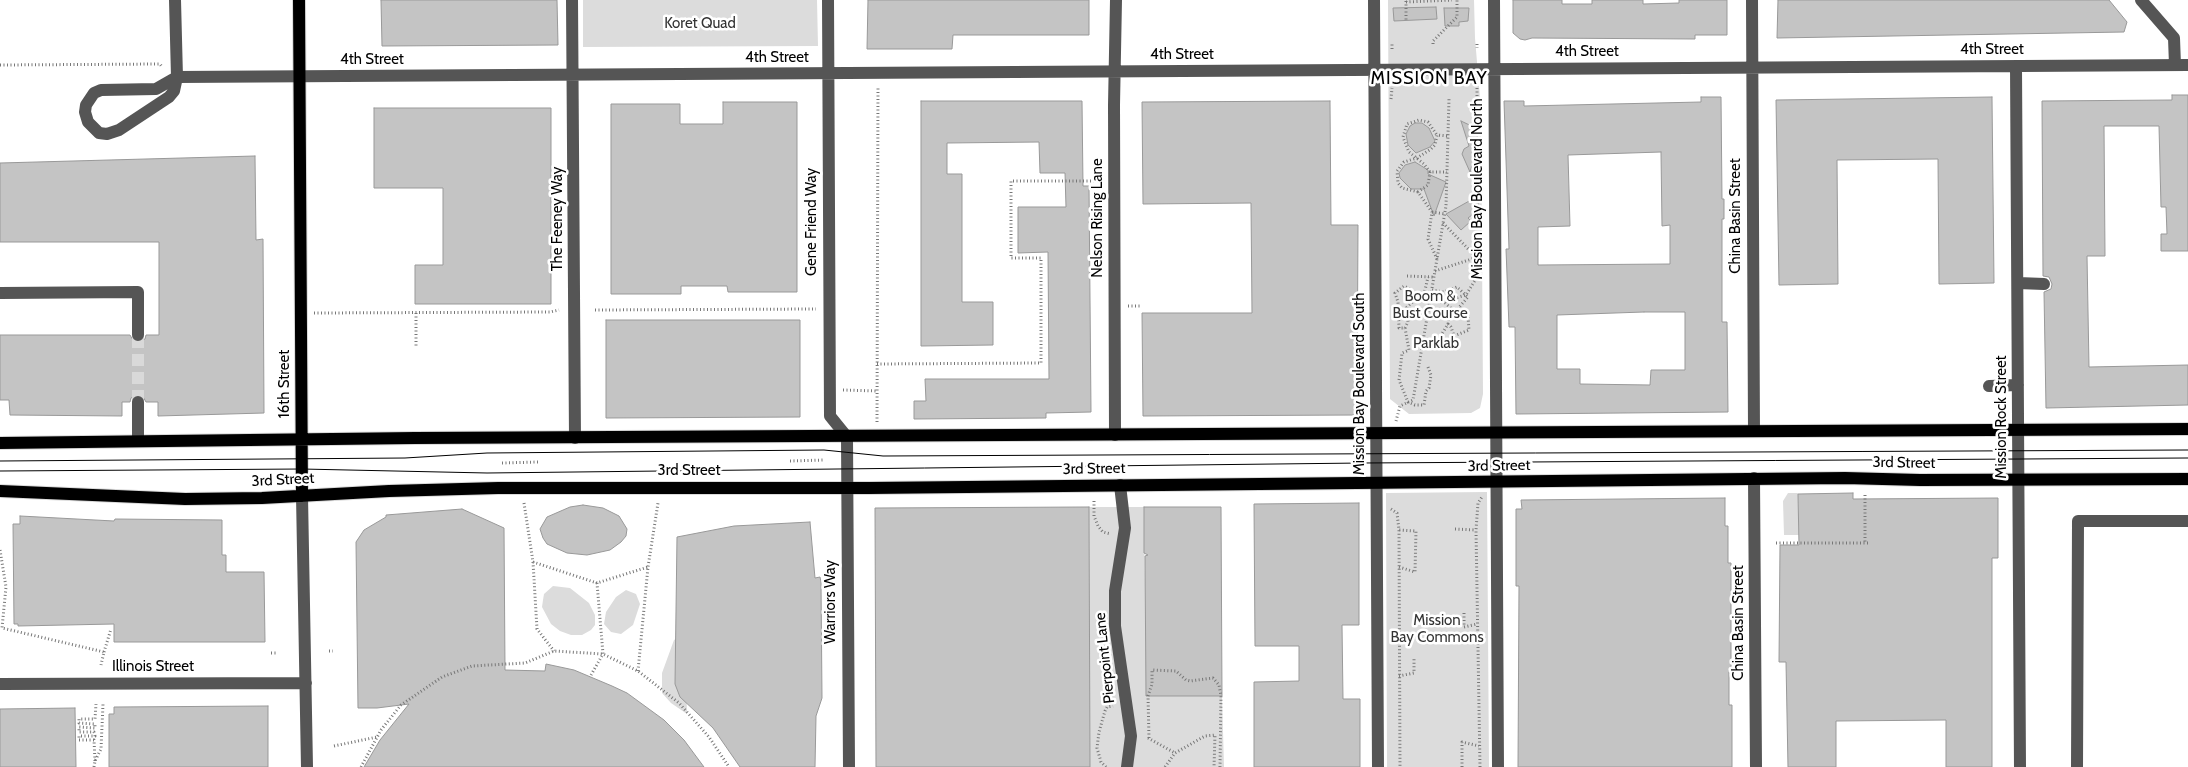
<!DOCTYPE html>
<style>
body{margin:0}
canvas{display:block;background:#fff}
</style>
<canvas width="2188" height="767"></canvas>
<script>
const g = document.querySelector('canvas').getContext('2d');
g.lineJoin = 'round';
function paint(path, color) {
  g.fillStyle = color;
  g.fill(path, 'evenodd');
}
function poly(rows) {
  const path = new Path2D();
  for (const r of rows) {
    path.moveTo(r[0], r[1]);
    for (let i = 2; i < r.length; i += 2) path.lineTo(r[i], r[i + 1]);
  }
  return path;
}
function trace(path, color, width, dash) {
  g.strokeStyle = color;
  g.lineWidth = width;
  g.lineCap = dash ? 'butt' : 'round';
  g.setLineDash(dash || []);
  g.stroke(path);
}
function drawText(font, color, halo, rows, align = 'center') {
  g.font = font + ' Cabin,sans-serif';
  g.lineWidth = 5;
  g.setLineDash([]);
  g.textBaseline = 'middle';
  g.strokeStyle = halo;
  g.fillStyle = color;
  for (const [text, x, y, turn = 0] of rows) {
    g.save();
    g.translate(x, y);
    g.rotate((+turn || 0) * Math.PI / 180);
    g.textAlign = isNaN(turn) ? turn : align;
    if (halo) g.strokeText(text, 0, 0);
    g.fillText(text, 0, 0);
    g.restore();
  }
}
paint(poly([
 [583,0,817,0,818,46,583,47],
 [1388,0,1474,0,1475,38,1481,110,1483,394,1480,408,1471,413,1409,414,1390,399],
 [1487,492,1489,767,1387,767,1386,493],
 [1788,493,1798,493,1799,535,1784,535,1783,501],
 [1089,507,1144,507,1146,660,1222,696,1224,767,1090,767],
 [553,586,570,588,589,603,595,615,595,625,591,630,582,635,571,635,560,631,551,624,542,607,543,600,544,594],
 [626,590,636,594,640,604,633,625,621,634,611,632,604,624,606,612,616,597],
 [685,633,687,714,671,703,662,693,662,673,674,640]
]), '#dcdcdc');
const building = poly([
 [381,0,557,0,558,45,382,46,381,0],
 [868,0,1089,0,1089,35,953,35,952,49,867,49,868,0],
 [1513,0,1562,0,1562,4,1592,4,1592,0,1643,0,1643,4,1679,3,1679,0,1727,0,1727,35,1695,35,1695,39,1532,38,1525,40,1520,39,1513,33,1513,0],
 [1778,0,2109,0,2127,22,2124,32,1777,38,1778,0],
 [1436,7,1437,19,1394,21,1393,8,1436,7],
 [1444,8,1469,8,1468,21,1459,22,1459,26,1445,26,1444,8],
 [2172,95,2188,95,2188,251,2161,251,2161,234,2167,234,2166,207,2161,207,2159,126,2104,126,2105,256,2087,256,2089,367,2188,365,2188,405,2046,408,2044,292,2051,289,2052,284,2049,277,2043,276,2042,101,2172,100,2172,95],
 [1701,97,1721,97,1722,199,1724,199,1724,219,1722,219,1722,322,1727,322,1728,412,1516,414,1515,327,1509,327,1506,249,1509,249,1504,101,1524,101,1524,106,1701,102,1701,97],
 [1661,152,1662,226,1670,225,1670,264,1538,265,1538,227,1570,226,1568,155,1661,152],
 [1644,312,1685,312,1685,370,1651,370,1650,385,1580,384,1580,369,1557,369,1557,315,1644,312],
 [1992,97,1994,283,1939,284,1938,159,1837,160,1838,284,1779,285,1776,100,1992,97],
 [921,101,1082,101,1083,186,1089,186,1091,412,1046,413,1046,418,914,419,914,401,926,401,925,379,1049,379,1048,252,1018,253,1018,207,1066,207,1065,173,1040,173,1039,142,947,143,947,174,962,174,962,302,993,302,993,345,921,346,921,101],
 [1330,101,1331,225,1358,225,1357,415,1143,416,1142,313,1252,313,1251,203,1143,204,1142,102,1330,101],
 [723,102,797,102,797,292,728,292,727,286,681,286,681,294,611,294,611,104,680,104,680,124,723,124,723,102],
 [374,108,551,108,551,304,415,304,415,265,443,265,443,188,374,188,374,108],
 [1461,121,1480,130,1474,144,1479,142,1470,172,1462,154,1464,149,1469,146,1461,121],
 [1415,123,1422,123,1429,128,1435,141,1430,147,1416,153,1408,145,1406,134,1410,126,1415,123],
 [255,156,256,240,263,239,264,413,158,416,158,402,146,402,142,395,138,394,131,398,130,402,122,402,122,416,10,415,9,400,0,400,0,335,130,335,134,342,138,343,145,339,146,335,159,335,159,242,0,242,0,163,255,156],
 [1415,162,1428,170,1428,174,1446,182,1434,216,1424,189,1411,189,1400,178,1399,173,1405,165,1415,162],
 [1471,200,1479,202,1477,211,1468,218,1471,221,1461,230,1446,214,1471,200],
 [606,320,800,320,800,417,606,418,606,320],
 [1853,493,1853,499,1998,498,1998,558,1992,558,1992,767,1946,767,1946,720,1836,721,1836,767,1788,767,1786,662,1779,662,1780,545,1799,545,1798,494,1853,493],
 [1725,498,1725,526,1728,526,1728,563,1731,563,1731,670,1729,670,1729,705,1732,705,1732,767,1518,767,1519,586,1516,586,1516,509,1522,509,1521,500,1725,498],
 [1359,503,1359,625,1342,625,1343,699,1360,699,1360,767,1254,767,1254,682,1299,681,1299,646,1255,646,1254,504,1359,503],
 [583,505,603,508,619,516,627,529,626,536,621,542,610,550,587,555,567,553,547,544,543,538,540,529,547,517,570,507,583,505],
 [1089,507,1090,767,876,767,875,508,1089,507],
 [1144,507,1221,507,1222,696,1146,696,1145,556,1148,555,1144,553,1144,507],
 [462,509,504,528,505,670,545,671,546,664,574,670,612,686,627,693,664,720,684,740,704,767,364,767,380,740,409,704,377,708,358,708,356,542,364,530,386,517,386,515,462,509],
 [20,516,114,521,115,519,222,520,222,555,226,555,226,572,264,572,265,642,114,642,114,624,18,626,18,624,14,624,13,524,20,524,20,516],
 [810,522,815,578,820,577,821,582,822,698,816,716,815,767,740,767,713,728,680,697,675,684,677,537,734,526,810,522],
 [268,706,268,767,109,767,109,714,114,714,114,707,268,706],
 [75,708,76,767,0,767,0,709,75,708]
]);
paint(building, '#c4c4c4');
trace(building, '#999', 1);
trace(poly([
 [138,402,138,335]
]), '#d9d9d9', 12, [12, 6]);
const major = poly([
 [299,0,302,496],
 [0,443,415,438,2188,429],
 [0,491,185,499,262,498,389,491,498,488,869,488,1845,478,1920,480,2188,479]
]);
trace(major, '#dbdbdb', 14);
trace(poly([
 [1406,1,1406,21],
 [1406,2,1452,0],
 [1433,44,1433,41,1457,17,1457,0],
 [1477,44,1477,48],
 [1392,49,1392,44],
 [0,65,160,64,162,67],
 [1477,88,1477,99],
 [1391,99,1392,88],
 [1430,172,1424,164,1409,152,1403,137,1407,124,1419,120,1428,122,1437,135],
 [1418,192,1402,188,1398,183,1397,171,1404,162,1417,158,1431,149,1435,145,1437,135,1448,136],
 [1432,212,1445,214],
 [1443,223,1476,257],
 [1437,259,1428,239,1432,212,1418,192,1428,185,1430,172,1447,172],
 [1435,271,1481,256],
 [1407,276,1434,277],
 [1432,290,1444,292,1457,287,1468,297,1455,312,1443,301],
 [1430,300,1441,302,1466,295,1477,277],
 [1128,306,1142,306],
 [595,310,816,309],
 [314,313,550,312,559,310],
 [416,313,416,348],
 [1448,324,1449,316,1453,309],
 [1405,328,1408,322,1407,307,1416,299],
 [1435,345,1448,324,1451,327,1454,336,1469,330,1468,316,1459,308],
 [877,364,1041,363,1041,258,1011,258,1011,181,1101,181],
 [1428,367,1431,375,1429,388,1426,391,1424,405,1415,405,1408,402,1399,380,1402,353,1409,350,1405,328,1399,328,1398,302,1395,293,1404,286,1410,289,1416,299,1423,299,1428,277],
 [843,390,877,391],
 [1396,421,1400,406,1413,400,1446,206,1449,99],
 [877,422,878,86],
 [790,461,824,460],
 [502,463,538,462],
 [1865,495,1865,543],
 [1094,501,1094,516,1098,526,1103,532,1111,534],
 [524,503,533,562,537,629,554,651],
 [1391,509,1397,513,1399,530,1400,767],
 [1455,529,1476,530],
 [1776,543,1868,543],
 [0,550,6,587,2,628,104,652,101,665],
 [533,562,597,583],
 [1399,567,1415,572,1416,531,1399,530],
 [1464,613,1464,627,1477,624],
 [329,651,333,651],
 [104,652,111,629],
 [271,653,276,653],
 [638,671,648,567,658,503],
 [591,675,603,654,597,583,648,567],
 [1399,676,1414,673,1414,657],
 [1148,738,1175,753],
 [1149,738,1148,696,1152,684,1152,670,1176,671,1186,680,1190,681,1213,678,1219,685,1221,696,1220,767],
 [334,746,377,737],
 [95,761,94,740,79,740,79,736,95,736,94,732,79,732,79,727,95,728,95,724,79,723,79,719,95,719,96,704],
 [94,767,95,761,101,749,103,704],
 [361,767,381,730,401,705,442,677,472,666,525,663,554,651,603,654,638,671,679,703,709,737,729,767],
 [1106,767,1101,762,1097,748,1099,732,1105,711,1107,707,1113,706],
 [1165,767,1175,753,1205,736,1215,735,1214,767],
 [1462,767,1462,742,1479,746],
 [1480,767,1476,530,1478,503,1482,497]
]), '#777', 3, [1, 2.5]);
trace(poly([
 [175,0,177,77,174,91,169,97,119,130,107,134,99,133,88,122,85,112,86,105,94,93,101,90,156,89,177,77],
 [572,0,575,438],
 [828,0,830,416,847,437,849,767],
 [1374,0,1378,767],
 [1494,0,1498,767],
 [1752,0,1754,431],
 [2141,0,2174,38,2175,65],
 [2016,66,2020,767],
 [177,77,2188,65],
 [2018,283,2044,284],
 [0,293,138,292,138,335],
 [1989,386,2018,385],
 [1115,435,1114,105,1116,0],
 [138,441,138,402],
 [1754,478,1756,767],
 [1120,485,1125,528,1115,591,1115,626,1131,736,1127,767],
 [302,496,307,767],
 [0,684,306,683],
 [2077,767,2078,521,2188,521]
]), '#555', 12);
trace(major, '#000', 12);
trace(poly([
 [0,461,405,458,487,453,824,450,883,456,2188,450],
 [0,471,302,469,487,473,1362,463,2188,458]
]), '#000', 1);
drawText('15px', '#333', '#fff', [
 ["Koret Quad",700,24],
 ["Boom &",1430,297],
 ["Bust Course",1430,314],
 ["Parklab",1436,344],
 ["Mission",1437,621],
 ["Bay Commons",1437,638]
]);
drawText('15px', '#000', '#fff', [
 ["4th Street",1992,50],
 ["4th Street",1587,52],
 ["4th Street",1182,55],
 ["4th Street",777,58],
 ["4th Street",372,60],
 ["Mission Bay Boulevard North",1478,189,-90],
 ["China Basin Street",1736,216,-90],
 ["Nelson Rising Lane",1098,218,-90],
 ["The Feeney Way",558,219,-90],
 ["Gene Friend Way",812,222,-90],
 ["16th Street",285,384,-90],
 ["Mission Bay Boulevard South",1360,384,-90],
 ["Mission Rock Street",2002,417,-90],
 ["3rd Street",1904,463,1],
 ["3rd Street",1499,466,-1],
 ["3rd Street",1094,469,-1],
 ["3rd Street",689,471],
 ["3rd Street",283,480,-3],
 ["Warriors Way",831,602,-90],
 ["China Basin Street",1739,623,-90],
 ["Pierpoint Lane",1105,658,-96],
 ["Illinois Street",153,667]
]);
g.letterSpacing = '1px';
drawText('18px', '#000', '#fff', [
 ["MISSION BAY",1429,79]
]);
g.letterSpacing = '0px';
</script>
